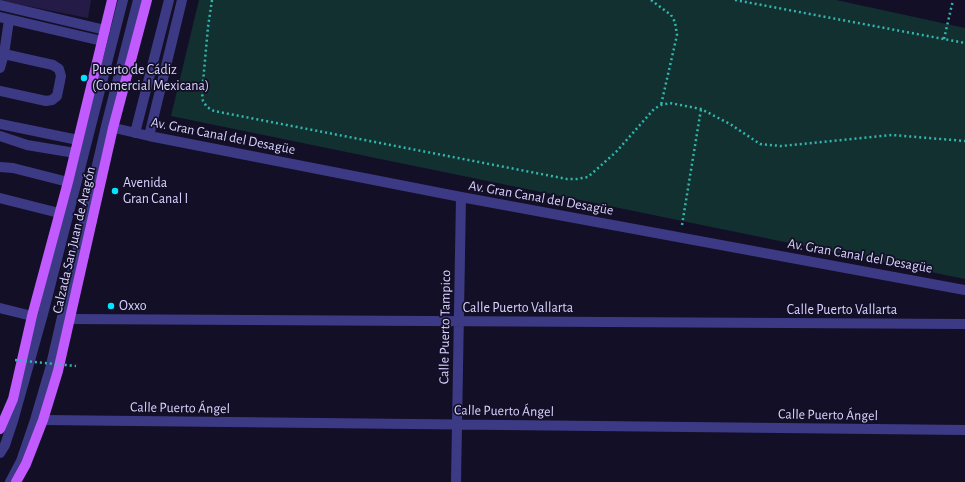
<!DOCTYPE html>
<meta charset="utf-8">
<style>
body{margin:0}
canvas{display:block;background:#130f26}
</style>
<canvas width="965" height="482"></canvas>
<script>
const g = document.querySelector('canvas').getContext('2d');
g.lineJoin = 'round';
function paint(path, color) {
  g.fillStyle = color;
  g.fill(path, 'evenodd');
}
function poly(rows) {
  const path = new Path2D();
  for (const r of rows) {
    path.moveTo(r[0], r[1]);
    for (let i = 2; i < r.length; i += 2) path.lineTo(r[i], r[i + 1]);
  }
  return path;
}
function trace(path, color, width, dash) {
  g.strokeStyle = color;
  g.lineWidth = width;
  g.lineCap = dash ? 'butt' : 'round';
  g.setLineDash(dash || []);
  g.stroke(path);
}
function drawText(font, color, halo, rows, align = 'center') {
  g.font = font + ' "Alegreya Sans",sans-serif';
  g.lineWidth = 3.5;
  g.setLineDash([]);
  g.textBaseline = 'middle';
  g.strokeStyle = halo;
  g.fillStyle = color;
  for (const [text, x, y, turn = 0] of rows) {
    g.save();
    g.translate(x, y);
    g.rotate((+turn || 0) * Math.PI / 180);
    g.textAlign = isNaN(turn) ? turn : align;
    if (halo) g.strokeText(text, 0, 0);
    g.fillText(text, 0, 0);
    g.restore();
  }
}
paint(poly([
 [199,0,836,0,965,28,965,279,171,116]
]), '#12302f');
paint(poly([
 [2,0,91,0,88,18,2,1]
]), '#241b47');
trace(poly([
 [212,0,208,27,202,93,203,101,207,107,214,111,567,179,577,179,588,177,616,152,654,109,661,105,670,103,701,109,730,124,760,144,781,146,892,135,965,141],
 [651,0,671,15,675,22,677,35,661,105],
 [735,0,965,43],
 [944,39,953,0],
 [682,225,701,109]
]), '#2fb8b0', 2.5, [2, 3]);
trace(poly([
 [0,5,105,30],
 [0,17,102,41],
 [0,68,4,54,9,20],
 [0,91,46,101,52,100,57,96,61,76,59,69,53,65,4,54],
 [0,124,78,140],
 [106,126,138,0],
 [135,133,169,0],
 [0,136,27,145,75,153],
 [149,136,182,0],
 [0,167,13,168,68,182],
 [0,198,59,213],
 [0,308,32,316],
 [70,319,965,324],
 [43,420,965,430],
 [0,453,5,445,13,421,43,314,123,0],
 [10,482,21,461,35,420,50,369,106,126,149,136,461,197,965,290],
 [456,482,461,197]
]), '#3d3a85', 10);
trace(poly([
 [0,429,13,399,32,316,68,182,112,0],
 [16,482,26,464,43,420,58,371,113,128,147,0]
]), '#c25bff', 10);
trace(poly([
 [15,360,76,366]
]), '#2fb8b0', 2.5, [2, 3]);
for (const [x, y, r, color] of [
 [84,78,4,"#00e5ff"],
 [115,191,4,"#00e5ff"],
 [111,306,4,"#00e5ff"]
]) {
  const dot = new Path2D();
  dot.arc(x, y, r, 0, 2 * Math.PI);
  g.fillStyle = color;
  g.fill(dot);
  trace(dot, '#130f26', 1.5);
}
drawText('14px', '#d9d4ff', '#130f26', [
 ["Puerto de Cádiz",92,70],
 ["(Comercial Mexicana)",92,86],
 ["Avenida",123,183],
 ["Gran Canal I",123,199],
 ["Oxxo",119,306]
], 'left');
drawText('14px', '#d9d4ff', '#130f26', [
 ["Av. Gran Canal del Desagüe",223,136,11],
 ["Av. Gran Canal del Desagüe",541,198,10],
 ["Calzada San Juan de Aragón",74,240,-77],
 ["Av. Gran Canal del Desagüe",860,256,10],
 ["Calle Puerto Vallarta",518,308],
 ["Calle Puerto Vallarta",842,310],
 ["Calle Puerto Tampico",445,327,-89],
 ["Calle Puerto Ángel",180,408,1],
 ["Calle Puerto Ángel",504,411,1],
 ["Calle Puerto Ángel",828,415,1]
]);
</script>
